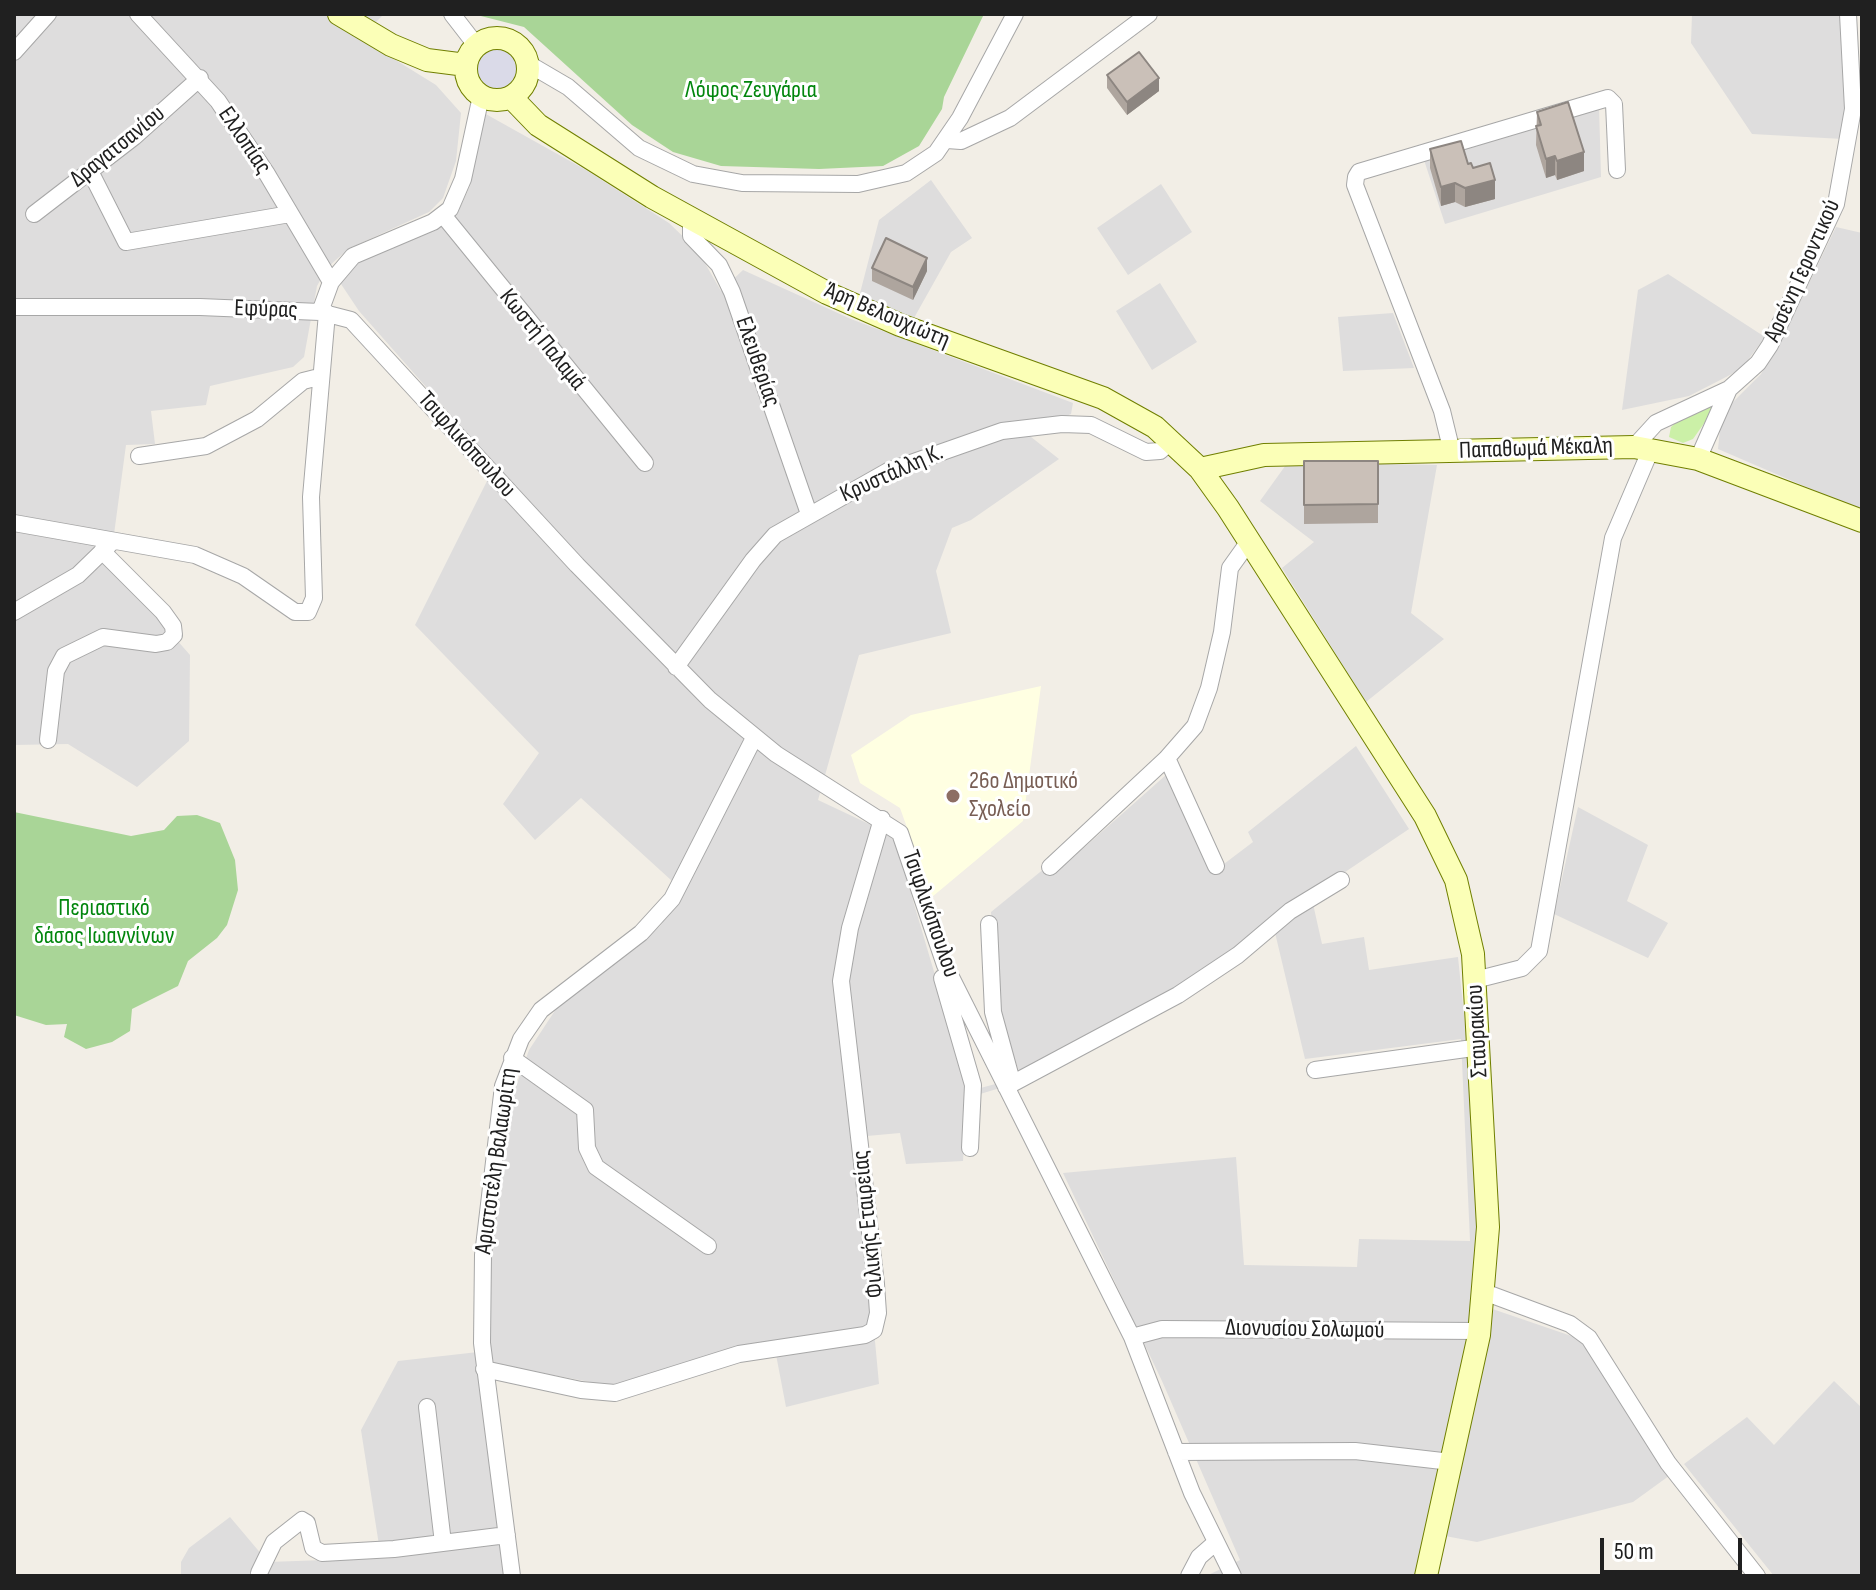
<!DOCTYPE html>
<meta charset="utf-8">
<style>
body{margin:0}
#map{position:relative;width:1876px;height:1590px;overflow:hidden;background:#f2eee6;font-family:"Sofia Sans Condensed",sans-serif}
canvas{display:block}
.frame{position:absolute;inset:0;border:16px solid #202020;pointer-events:none}
.scale{position:absolute;left:1600px;top:1538px;width:142px;height:36px;box-sizing:border-box;border:4px solid #202020;border-top:0;padding-left:10px;font-size:24px;line-height:28px;white-space:nowrap;color:#202020;-webkit-text-stroke:6px #fff;paint-order:stroke}
</style>
<div id="map">
<canvas width="1876" height="1590"></canvas>
<div class="frame"></div>
<div class="scale">50 m</div>
</div>
<script>
const g = document.querySelector('canvas').getContext('2d');
g.lineJoin = 'round';
function paint(path, color) {
  g.fillStyle = color;
  g.fill(path, 'evenodd');
}
function poly(rows) {
  const path = new Path2D();
  for (const r of rows) {
    if (r.length === 3) {
      path.moveTo(r[0] + r[2], r[1]);
      path.arc(r[0], r[1], r[2], 0, 2 * Math.PI);
      continue;
    }
    path.moveTo(r[0], r[1]);
    for (let i = 2; i < r.length; i += 2) path.lineTo(r[i], r[i + 1]);
  }
  return path;
}
function trace(path, color, width, dash) {
  g.strokeStyle = color;
  g.lineWidth = width;
  g.lineCap = dash ? 'butt' : 'round';
  g.setLineDash(dash || []);
  g.stroke(path);
}
function drawText(font, color, halo, rows, align = 'center') {
  g.font = font + ' "Sofia Sans Condensed",sans-serif';
  g.lineWidth = 6;
  g.setLineDash([]);
  g.textBaseline = 'middle';
  g.strokeStyle = halo;
  g.fillStyle = color;
  for (const [text, x, y, turn = 0] of rows) {
    g.save();
    g.translate(x, y);
    g.rotate((+turn || 0) * Math.PI / 180);
    g.textAlign = isNaN(turn) ? turn : align;
    if (halo) g.strokeText(text, 0, 0);
    g.fillText(text, 0, 0);
    g.restore();
  }
}
paint(poly([
 [14,14,384,14,360,38,436,85,461,113,456,161,443,198,429,212,348,249,327,268,317,286,304,357,293,367,210,386,206,405,151,411,155,444,126,445,110,564,190,655,189,741,137,787,68,744,14,745],
 [1692,14,1841,14,1847,106,1843,139,1752,134,1691,43],
 [1599,106,1601,177,1445,224,1424,160],
 [484,113,586,170,669,223,698,251,721,291,743,270,851,319,1073,403,1071,414,1026,433,1059,459,971,520,952,528,936,571,951,633,859,655,818,800,886,832,896,843,958,1053,966,1092,1021,1077,996,1005,991,912,1045,868,1053,875,1166,775,1212,873,1253,842,1248,832,1356,746,1409,829,1311,895,1322,944,1364,937,1369,970,1458,957,1471,1083,1478,1212,1472,1302,1586,1341,1673,1473,1633,1502,1477,1542,1424,1532,1414,1576,1206,1576,1240,1560,1162,1381,1063,1173,1236,1157,1244,1265,1357,1267,1359,1239,1470,1241,1461,1039,1305,1059,1272,920,1229,954,1148,1007,1023,1081,967,1098,963,1161,906,1164,900,1133,856,1137,879,1384,786,1407,774,1344,617,1387,477,1361,504,1576,181,1576,181,1562,189,1548,230,1517,268,1562,381,1558,361,1430,398,1361,487,1351,491,1236,515,1089,529,1050,560,1003,660,926,683,891,581,798,535,840,503,804,539,753,415,625,495,465,359,311,339,281,364,257,435,230,458,212,470,186],
 [931,180,972,238,951,252,914,318,859,297,879,220],
 [1161,184,1192,232,1128,275,1097,228],
 [1836,227,1862,233,1862,511,1718,449,1720,429,1731,404,1761,374,1783,337],
 [1668,274,1765,337,1742,368,1728,376,1689,396,1622,410,1638,290],
 [1160,283,1197,342,1152,370,1116,311],
 [1393,313,1414,368,1343,371,1338,317],
 [1288,462,1437,465,1411,613,1444,639,1366,702,1282,568,1314,542,1260,501],
 [1578,807,1648,845,1627,901,1668,923,1648,958,1554,914],
 [1834,1381,1862,1408,1862,1576,1774,1576,1684,1464,1747,1417,1774,1445]
]), '#dedddd');
paint(poly([
 [1041,686,1023,821,932,897,900,808,860,783,851,755,911,715]
]), '#ffffe2');
paint(poly([
 [1713,403,1715,408,1693,439,1683,443,1669,437,1671,427,1681,418]
]), '#cbf0a7');
paint(poly([
 [473,14,984,14,944,97,942,109,919,146,883,166,819,169,721,166,673,152,632,125,524,27],
 [14,812,131,836,164,830,177,816,197,815,220,823,235,860,238,890,227,925,217,938,188,961,178,986,132,1009,130,1031,112,1042,86,1049,64,1037,67,1024,46,1025,14,1015]
]), '#a9d597');
paint(poly([
 [496,68,23]
]), '#dadae8');
const street = poly([
 [138,14,218,101,267,174,331,282],
 [452,14,476,45],
 [14,52,48,14],
 [527,63,568,87,639,148,693,174,742,183,858,184,906,173,936,153,960,118,1015,14],
 [947,140,961,141,1010,118,1149,14],
 [90,171,126,242,290,214],
 [34,214,134,137,200,78],
 [443,215,645,463],
 [691,220,691,236,719,265,732,292,809,514],
 [14,307,200,307,320,312,351,320,577,565,710,700,776,754,900,833,945,965,1132,1337,1192,1493,1233,1576],
 [320,312,331,282,353,256,433,222,450,209,463,179,481,96],
 [1634,447,1656,423,1729,389],
 [1452,452,1442,411,1355,185,1356,177,1359,172,1608,98,1614,104,1617,170],
 [139,456,206,446,257,419,303,381,319,377],
 [1698,459,1729,389,1758,363,1770,345,1836,204,1853,109,1848,14],
 [14,523,195,555,243,576,295,612,308,612,314,598,311,497,327,313],
 [14,612,78,575,110,544],
 [676,667,753,560,775,535,888,471,1002,431,1062,424,1091,425,1146,452,1160,451,1171,441],
 [48,740,56,671,64,656,103,637,156,644,167,642,174,635,173,626,163,612,102,551],
 [1167,758,1216,866],
 [1050,867,1167,758,1195,726,1209,688,1222,632,1230,568,1250,540],
 [989,924,993,1012,1010,1074,1006,1087],
 [942,978,973,1085,970,1148],
 [1475,980,1522,968,1539,951,1613,538,1651,449],
 [512,1058,585,1110,587,1148,596,1167,708,1246],
 [1315,1070,1480,1047],
 [1006,1087,1178,995,1238,955,1290,911,1341,880],
 [1484,1292,1570,1324,1589,1338,1668,1463,1757,1576],
 [1132,1337,1162,1329,1480,1331],
 [484,1369,581,1390,615,1393,739,1354,865,1335,874,1330,878,1313,876,1284,841,981,850,928,882,819],
 [427,1407,443,1543],
 [1176,1452,1355,1451,1451,1462],
 [259,1573,274,1542,302,1520,307,1523,313,1548,322,1553,394,1549,507,1535],
 [512,1576,482,1343,483,1255,503,1086,521,1039,541,1010,641,933,672,899,754,738],
 [1189,1576,1199,1557,1215,1543]
]);
const secondary = poly([
 [339,14,391,45,427,60,466,65],
 [497,69,31],
 [511,97,538,125,652,197,827,293,900,325,1103,398,1155,427,1200,469,1228,508,1425,816,1456,880,1473,954,1488,1227,1479,1335,1426,1576],
 [1200,469,1264,455,1634,447,1698,459,1862,521]
]);
trace(street, '#a7a7a7', 18);
trace(secondary, '#707f00', 24);
trace(street, '#fff', 16);
trace(secondary, '#fbffb7', 22);
paint(poly([
 [1107,75,1159,91,1127,115,1107,88],
 [1537,112,1584,171,1557,180,1555,175,1546,178,1536,145],
 [1430,149,1468,164,1495,199,1465,207,1455,202,1441,206,1430,168],
 [872,268,927,271,913,300,872,281],
 [1304,461,1378,461,1378,523,1304,524]
]), '#aea59e');
paint(poly([
 [1159,78,1159,91,1127,115,1127,102],
 [1584,152,1584,171,1557,180,1557,161],
 [1555,156,1555,175,1546,178,1546,159],
 [1495,180,1495,199,1465,207,1465,188],
 [1455,183,1455,202,1441,206,1441,187],
 [927,258,927,271,913,300,913,287]
]), '#8d8681');
const building = poly([
 [1139,52,1159,78,1127,102,1107,75,1139,52],
 [1568,102,1584,152,1557,161,1555,156,1546,159,1536,126,1541,125,1537,112,1568,102],
 [1461,141,1468,164,1471,163,1473,168,1490,163,1495,180,1465,188,1455,183,1441,187,1430,149,1461,141],
 [886,238,927,258,913,287,872,268,886,238],
 [1304,461,1378,461,1378,504,1304,505,1304,461]
]);
paint(building, '#cac0b8');
trace(building, '#8d8681', 2);
for (const [x, y, r, color] of [
 [953,796,8,"#8d6e63"]
]) {
  const dot = new Path2D();
  dot.arc(x, y, r, 0, 2 * Math.PI);
  g.fillStyle = color;
  g.fill(dot);
  trace(dot, '#fff', 3);
}
drawText('24px', '#02860d', '#fff', [
 ["Λόφος Ζευγάρια",751,91],
 ["Περιαστικό",104,909],
 ["δάσος Ιωαννίνων",104,937]
]);
drawText('24px', '#202020', '#fff', [
 ["Ελλοπίας",244,141,56],
 ["Δραγατσανίου",118,147,-39],
 ["Αρσένη Γεροντικού",1803,271,-66],
 ["Εφύρας",266,310,2],
 ["Άρη Βελουχιώτη",887,316,23],
 ["Κωστή Παλαμά",542,340,51],
 ["Ελευθερίας",757,362,71],
 ["Τσιφλικόπουλου",466,445,48],
 ["Παπαθωμά Μέκαλη",1536,449,-2],
 ["Κρυστάλλη Κ.",892,474,-24],
 ["Τσιφλικόπουλου",930,914,71],
 ["Σταυρακίου",1478,1031,-93],
 ["Αριστοτέλη Βαλαωρίτη",497,1161,-82],
 ["Φιλικής Εταιρείας",869,1224,-96],
 ["Διονυσίου Σολωμού",1305,1330,1]
]);
drawText('24px', '#785e54', '#fff', [
 ["26ο Δημοτικό",969,782],
 ["Σχολείο",969,810]
], 'left');
</script>
